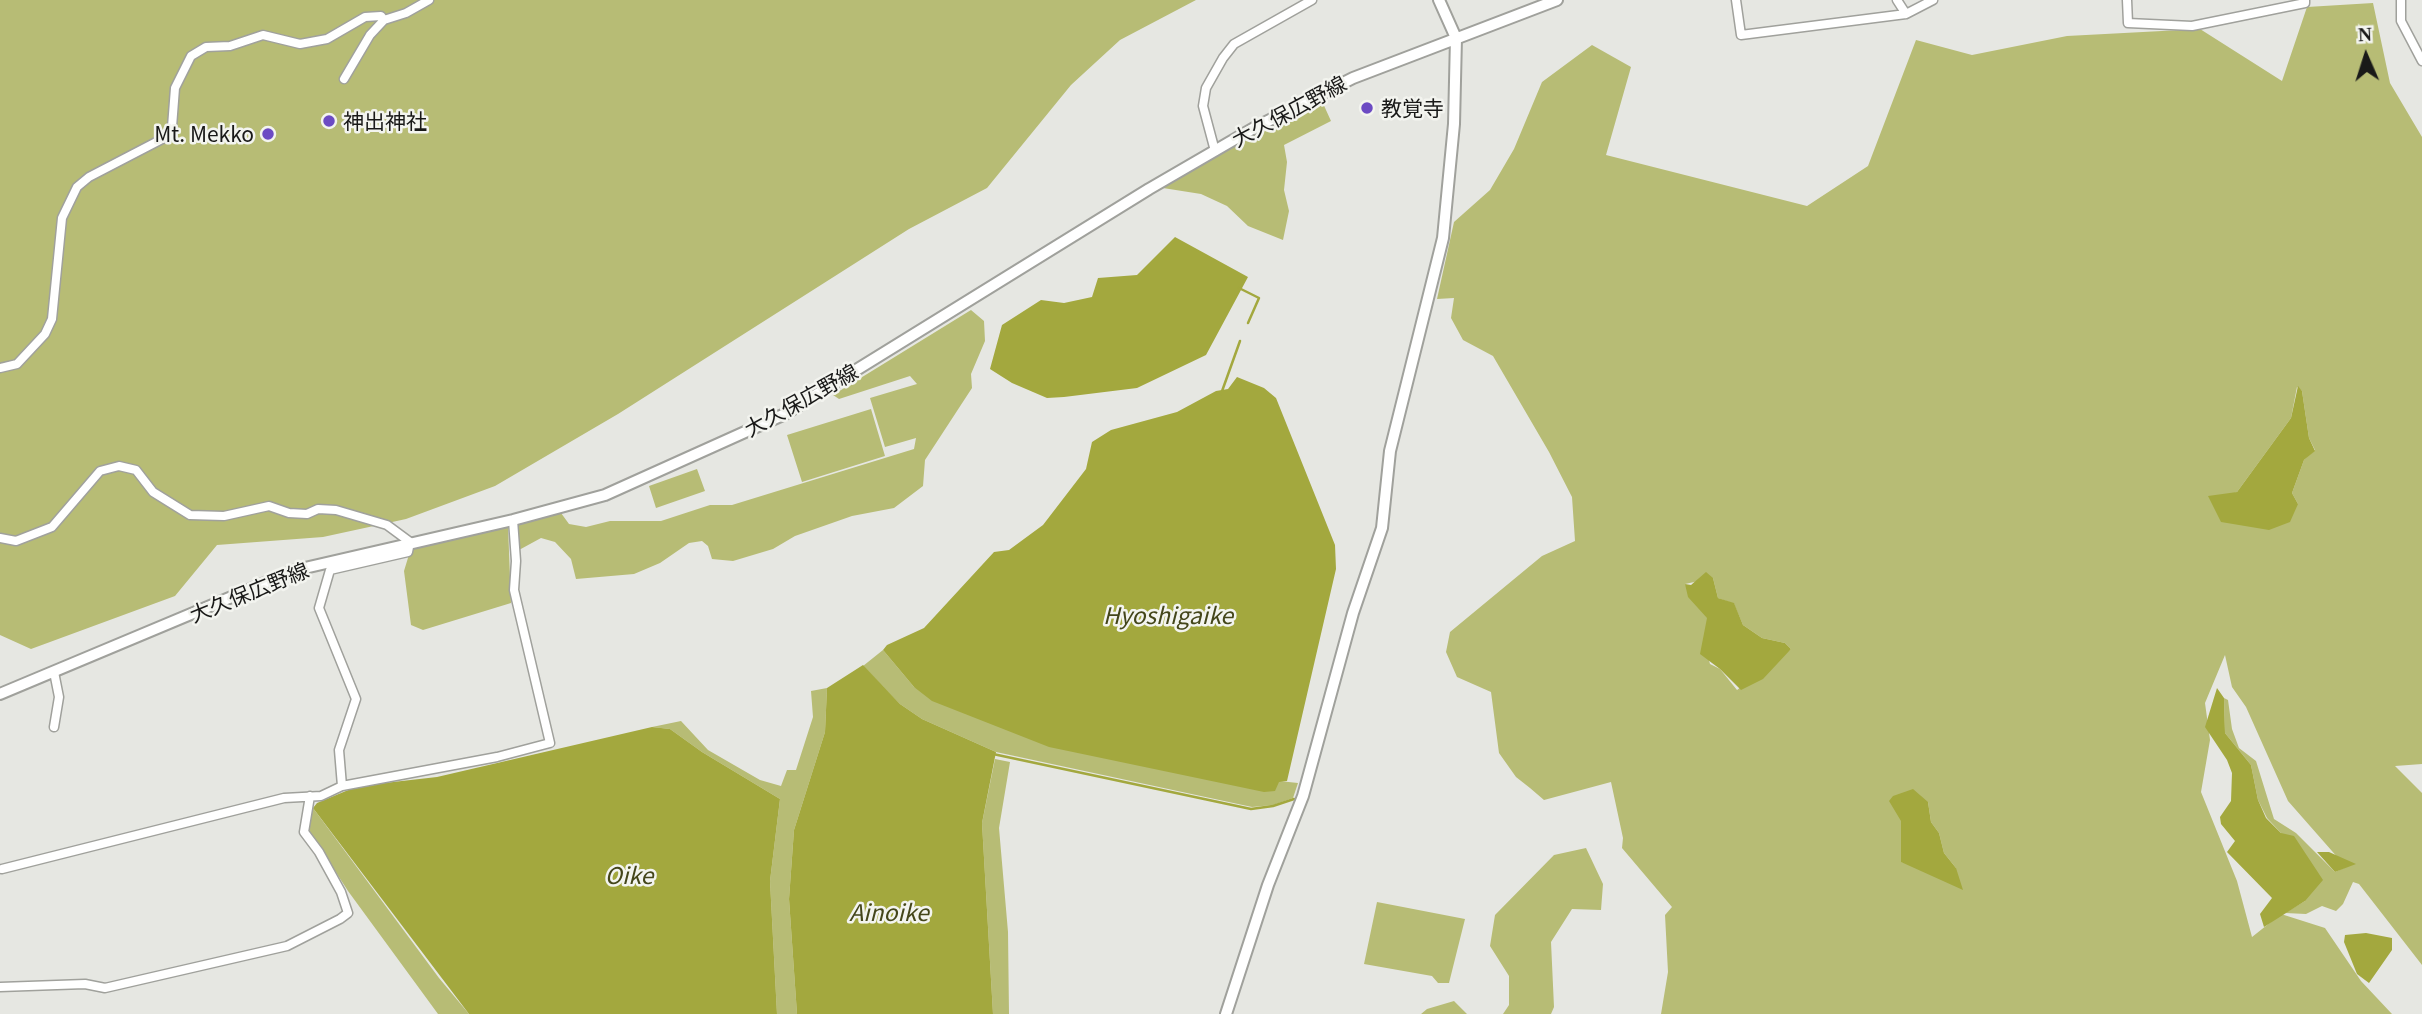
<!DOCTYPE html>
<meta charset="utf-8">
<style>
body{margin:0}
#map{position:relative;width:2422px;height:1014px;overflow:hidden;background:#e6e7e2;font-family:Georgia,serif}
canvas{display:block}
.north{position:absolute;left:2331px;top:21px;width:70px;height:70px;-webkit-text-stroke:5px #f3f4ef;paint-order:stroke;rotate:357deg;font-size:19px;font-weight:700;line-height:28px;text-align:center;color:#191918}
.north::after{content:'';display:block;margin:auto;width:24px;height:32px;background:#191918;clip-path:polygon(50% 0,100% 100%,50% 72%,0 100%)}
</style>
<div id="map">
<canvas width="2422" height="1014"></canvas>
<div class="north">N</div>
</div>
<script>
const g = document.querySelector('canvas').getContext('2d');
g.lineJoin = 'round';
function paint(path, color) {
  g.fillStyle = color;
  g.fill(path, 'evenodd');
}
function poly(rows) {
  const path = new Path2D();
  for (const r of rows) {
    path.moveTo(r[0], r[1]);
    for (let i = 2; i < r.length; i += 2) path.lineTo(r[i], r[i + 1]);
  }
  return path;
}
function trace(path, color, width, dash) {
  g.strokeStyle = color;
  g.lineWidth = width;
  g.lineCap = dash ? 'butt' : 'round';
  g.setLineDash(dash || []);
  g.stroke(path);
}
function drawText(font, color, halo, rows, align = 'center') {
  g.font = font + ' Georgia,"Noto Sans JP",serif';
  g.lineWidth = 5;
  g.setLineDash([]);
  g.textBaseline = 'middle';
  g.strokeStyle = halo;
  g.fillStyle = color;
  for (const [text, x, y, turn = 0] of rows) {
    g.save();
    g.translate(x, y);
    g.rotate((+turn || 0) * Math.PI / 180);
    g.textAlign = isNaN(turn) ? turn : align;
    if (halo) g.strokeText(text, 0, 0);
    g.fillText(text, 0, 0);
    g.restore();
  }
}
paint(poly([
 [0,0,1196,0,1120,40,1071,85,987,188,909,229,618,414,495,486,406,519,323,537,217,545,175,596,31,649,0,635],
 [2373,3,2390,83,2422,137,2422,764,2395,766,2422,793,2422,965,2359,884,2353,882,2343,904,2336,911,2322,906,2306,914,2285,913,2305,901,2281,833,2267,818,2258,800,2251,765,2225,733,2224,698,2228,700,2232,729,2239,748,2256,761,2274,819,2296,833,2335,872,2346,867,2288,801,2246,707,2232,687,2225,655,2205,703,2210,740,2201,792,2237,881,2252,937,2281,914,2325,928,2361,981,2392,1014,1661,1014,1668,972,1665,915,1672,907,1622,848,1623,838,1611,782,1544,800,1530,788,1516,777,1499,753,1491,692,1457,677,1446,652,1450,632,1542,556,1575,541,1572,497,1549,452,1493,356,1463,340,1451,318,1454,298,1437,299,1454,222,1490,190,1514,149,1542,82,1592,45,1631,67,1606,155,1807,206,1868,166,1916,40,1972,55,2067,36,2200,29,2282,81,2307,7],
 [2297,387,2302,391,2309,438,2315,450,2304,460,2292,493,2298,504,2230,495,2237,492,2291,418],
 [1713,578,1718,598,1734,604,1743,625,1762,638,1785,643,1791,649,1737,690,1720,669,1710,664,1704,642,1708,618,1685,584],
 [1928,802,1931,822,1939,833,1944,853,1956,868,1901,862,1901,821],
 [1321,99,1331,121,1284,145,1287,162,1284,190,1289,211,1283,240,1248,226,1227,206,1201,194,1163,188,1235,144],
 [971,310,984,321,985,341,971,374,972,388,925,460,923,486,894,508,852,516,795,536,773,549,733,561,712,559,708,546,702,541,689,543,660,563,634,574,576,579,571,559,555,542,541,538,519,550,517,524,561,513,569,524,586,527,610,521,661,521,710,505,732,505,914,449,916,438,885,447,870,398,917,384,910,376,839,399,833,395],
 [871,409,885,456,802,482,787,435],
 [697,469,705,491,656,508,649,486],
 [508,526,511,603,423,630,411,625,404,571,411,548],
 [883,650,914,687,1279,781,1298,783,1293,798,1273,805,1252,807,996,752,922,719,900,704,863,666],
 [827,688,825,732,794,830,789,899,797,1014,777,1014,770,881,780,799,702,752,670,729,652,727,681,721,708,750,760,780,781,786,787,770,796,770,813,717,811,691],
 [995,759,1010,762,999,828,1008,932,1009,1014,993,1014,982,823],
 [313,808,439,978,469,1014,438,1014,348,891,310,832,308,820],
 [1586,848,1603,884,1601,910,1572,909,1551,942,1554,1007,1551,1014,1503,1014,1509,1005,1509,976,1490,946,1495,915,1554,855],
 [1377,902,1465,919,1449,983,1438,983,1432,976,1364,964],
 [1454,1001,1467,1014,1421,1014,1427,1009]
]), '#b7bc75');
paint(poly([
 [1175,237,1248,277,1206,355,1137,388,1064,397,1047,398,1012,383,990,369,1002,325,1041,300,1064,303,1092,297,1098,278,1137,275],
 [1237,377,1264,388,1276,398,1335,545,1336,569,1287,781,1279,782,1275,791,1264,792,1049,747,932,701,914,687,883,650,887,645,924,628,994,552,1009,550,1043,525,1086,469,1092,442,1111,430,1177,412,1216,391,1228,389],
 [2298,386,2302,391,2309,438,2315,451,2304,460,2292,493,2298,504,2290,522,2269,530,2221,522,2208,496,2237,492,2291,418],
 [1706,572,1713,578,1718,598,1734,603,1743,625,1762,638,1785,643,1791,649,1763,679,1741,690,1720,669,1700,654,1707,618,1688,597,1685,584,1691,585],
 [863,665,900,704,922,719,996,752,982,823,993,1014,797,1014,789,899,794,830,825,732,827,688],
 [2217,688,2224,698,2225,733,2251,765,2258,800,2266,818,2281,833,2294,836,2323,880,2305,901,2264,927,2260,914,2272,898,2227,852,2235,841,2221,824,2220,817,2231,801,2232,773,2227,760,2205,727],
 [652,727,670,729,702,752,780,799,770,881,777,1014,469,1014,313,808,317,803,358,786,437,777],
 [1913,789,1928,802,1931,822,1939,833,1944,853,1956,868,1963,890,1901,862,1901,821,1889,801,1893,796],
 [2317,852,2329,852,2356,864,2335,872],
 [2366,933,2392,938,2392,950,2369,983,2357,974,2344,942,2345,935]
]), '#a3a83e');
trace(poly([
 [1239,288,1259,298,1248,323],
 [1221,394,1240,341],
 [993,754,1251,809,1273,806,1294,799]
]), '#a3a83e', 2.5);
const street = poly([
 [1736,0,1741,35,1906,14,1933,0],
 [1897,0,1906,14],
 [2127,0,2128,23,2192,26,2305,3,2305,0],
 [2401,0,2401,21,2422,61],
 [344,79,370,35,384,20,406,13,429,0],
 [1215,151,1203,106,1206,88,1223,58,1234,44,1312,0],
 [0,368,17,364,45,334,52,319,62,218,77,187,89,177,164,138,172,127,175,88,191,56,206,47,230,46,263,35,300,44,327,39,365,17,381,16,384,20],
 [0,538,16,541,52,527,100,471,119,466,136,470,153,492,190,515,224,516,269,506,289,513,307,514,318,509,336,510,387,525,410,542,408,552,330,570,319,608,356,699,339,750,342,786],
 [54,672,59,697,54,727],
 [2,869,284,798,321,796,342,786,497,757,550,743,514,590,516,561,513,520],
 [0,987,85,984,105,988,287,946,340,919,348,913,341,892,319,852,304,832,310,796]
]);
const secondary = poly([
 [0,694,296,570,513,520,605,495,785,414,1149,189,1254,128,1353,78,1557,0],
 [1226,1014,1268,885,1303,796,1353,613,1382,528,1390,451,1443,238,1454,124,1456,38,1439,0]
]);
trace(street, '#a0a19c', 11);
trace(secondary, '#a0a19c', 14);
trace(street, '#fff', 8);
trace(secondary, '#fff', 10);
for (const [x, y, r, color] of [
 [1367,108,7,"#6c4bc3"],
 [329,121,7,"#6c4bc3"],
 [268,134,7,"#6c4bc3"]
]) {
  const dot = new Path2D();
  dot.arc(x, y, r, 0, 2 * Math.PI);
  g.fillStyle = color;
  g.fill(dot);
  trace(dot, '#f3f4ef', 2.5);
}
drawText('21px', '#191918', '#f3f4ef', [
 ["教覚寺",1381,108],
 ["神出神社",343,121],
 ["Mt. Mekko",254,134,"right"]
], 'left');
drawText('21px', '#191918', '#f3f4ef', [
 ["大久保広野線",1289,111,-28],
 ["大久保広野線",801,400,-29],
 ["大久保広野線",249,592,-22]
]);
drawText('italic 23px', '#44461a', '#f3f4ef', [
 ["Hyoshigaike",1168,615],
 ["Oike",629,875],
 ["Ainoike",889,912]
]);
</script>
